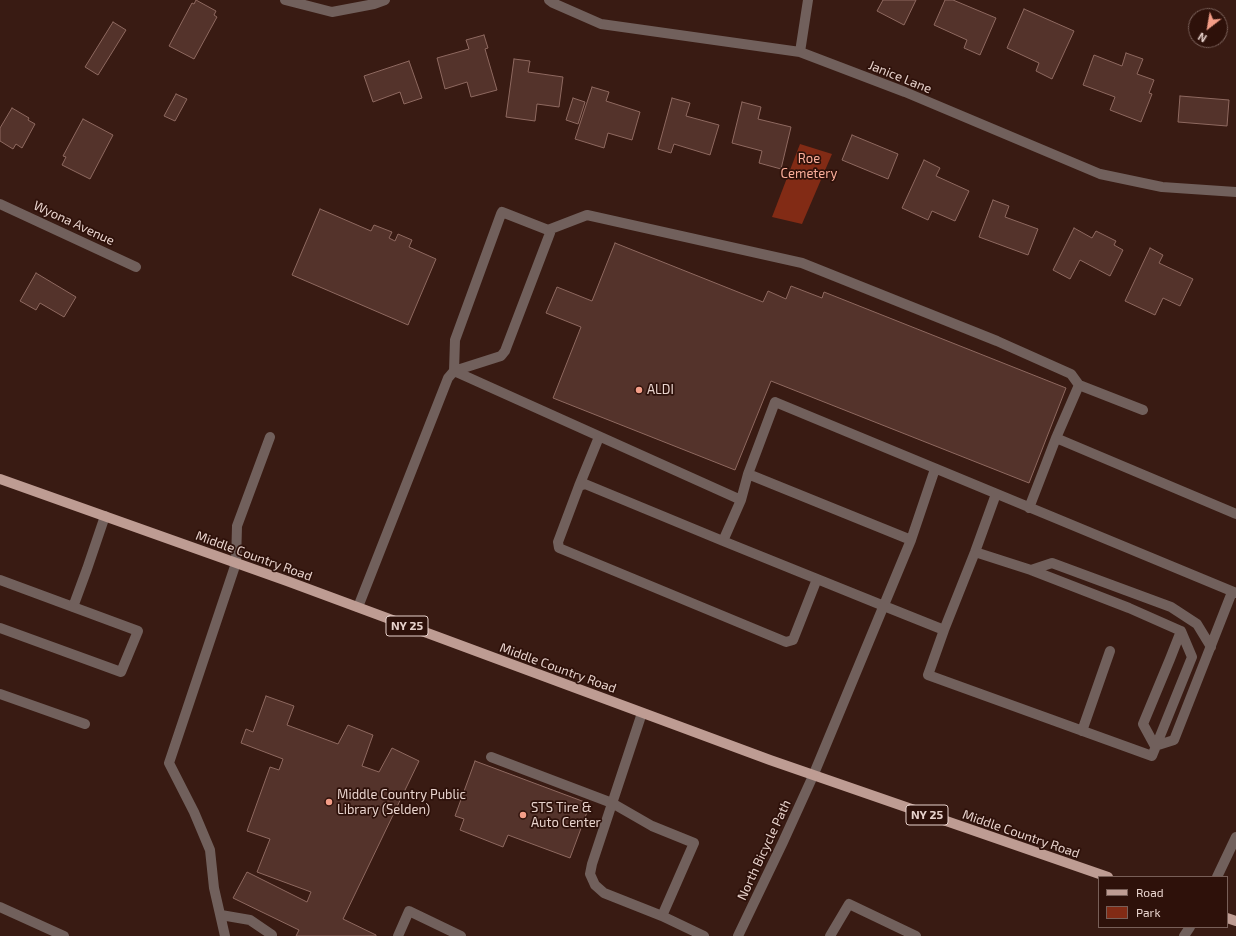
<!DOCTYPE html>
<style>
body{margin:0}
#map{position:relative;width:1236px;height:936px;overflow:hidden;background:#391b13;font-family:"Exo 2",sans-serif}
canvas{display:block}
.legend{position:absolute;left:1098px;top:876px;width:130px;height:52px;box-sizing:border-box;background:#2e110a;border:1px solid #785f58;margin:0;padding:5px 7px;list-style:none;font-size:12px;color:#e8d3cd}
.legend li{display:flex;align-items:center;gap:8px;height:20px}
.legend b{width:20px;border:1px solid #785f58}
.north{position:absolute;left:1188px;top:8px;width:40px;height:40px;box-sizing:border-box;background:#2e110a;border:1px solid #785f58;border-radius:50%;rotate:211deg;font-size:11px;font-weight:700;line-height:16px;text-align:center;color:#e8d3cd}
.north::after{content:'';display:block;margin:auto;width:14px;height:18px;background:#f49e88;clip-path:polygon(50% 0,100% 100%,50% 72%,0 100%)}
</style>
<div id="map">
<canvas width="1236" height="936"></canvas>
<ul class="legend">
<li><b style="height:5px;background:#be9c93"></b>Road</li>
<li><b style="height:11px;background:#822b15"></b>Park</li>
</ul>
<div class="north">N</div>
</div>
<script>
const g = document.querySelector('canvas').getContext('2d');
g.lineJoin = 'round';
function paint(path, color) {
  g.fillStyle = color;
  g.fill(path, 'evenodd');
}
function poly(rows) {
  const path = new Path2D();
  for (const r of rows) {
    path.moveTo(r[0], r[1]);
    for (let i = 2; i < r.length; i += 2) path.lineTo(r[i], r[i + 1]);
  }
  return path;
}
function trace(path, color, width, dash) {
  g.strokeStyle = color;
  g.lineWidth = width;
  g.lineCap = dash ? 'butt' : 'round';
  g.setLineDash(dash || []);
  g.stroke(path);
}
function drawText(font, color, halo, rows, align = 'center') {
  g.font = font + ' "Exo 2",sans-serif';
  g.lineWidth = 3.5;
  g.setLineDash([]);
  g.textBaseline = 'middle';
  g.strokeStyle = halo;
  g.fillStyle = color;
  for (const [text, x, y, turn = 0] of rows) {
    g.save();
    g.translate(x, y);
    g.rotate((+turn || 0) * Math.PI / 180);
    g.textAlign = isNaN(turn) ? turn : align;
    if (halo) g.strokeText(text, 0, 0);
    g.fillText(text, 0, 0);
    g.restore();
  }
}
paint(poly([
 [800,144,832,154,802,224,772,217]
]), '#822b15');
const building = poly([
 [196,0,216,11,214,15,217,17,194,59,169,46,192,3,194,4,196,0],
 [883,0,916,0,904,25,877,11,883,0],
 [945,0,953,0,996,18,980,55,964,48,967,40,934,25,945,0],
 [1024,9,1074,31,1052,79,1036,71,1039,63,1007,48,1024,9],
 [113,22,126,30,98,75,85,67,113,22],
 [484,35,488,48,485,49,497,90,471,97,467,82,445,89,437,58,469,49,466,40,484,35],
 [1126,53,1143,59,1137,74,1154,80,1149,93,1152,94,1141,122,1110,110,1115,97,1083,85,1094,55,1122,66,1126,53],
 [514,59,530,61,528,72,563,77,559,107,537,104,535,121,506,117,514,59],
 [409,61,422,98,404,104,400,92,373,102,364,76,409,61],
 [592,87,609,92,606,101,640,112,632,140,608,133,604,148,575,139,592,87],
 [176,94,187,99,175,121,164,116,176,94],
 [1180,96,1229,100,1227,126,1178,122,1180,96],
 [573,98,585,102,578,124,566,120,573,98],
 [672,98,690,103,686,116,719,125,710,155,674,144,671,153,658,149,672,98],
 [742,102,761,107,758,119,791,127,781,169,759,163,762,151,732,143,742,102],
 [12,108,29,118,28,120,35,124,22,148,16,144,13,149,0,141,0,128,12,108],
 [83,119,113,135,90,179,62,165,66,157,63,156,83,119],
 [852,135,898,154,888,179,842,160,852,135],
 [924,160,940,168,936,176,969,191,955,221,932,211,928,220,902,208,924,160],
 [993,200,1009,206,1005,217,1038,229,1028,255,979,237,993,200],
 [320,209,371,231,374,225,392,232,389,238,395,241,398,234,412,240,409,247,436,259,408,325,292,275,320,209],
 [1074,228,1092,238,1096,231,1116,241,1114,245,1123,250,1110,276,1080,260,1070,279,1053,270,1074,228],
 [615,243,763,302,768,291,786,299,791,286,822,298,824,292,1066,388,1029,483,771,381,735,470,553,398,581,327,546,313,557,287,592,301,615,243],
 [1150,248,1163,255,1159,263,1193,279,1180,306,1163,298,1155,315,1125,301,1150,248],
 [36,273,76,297,64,317,40,303,36,310,20,301,36,273],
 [266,696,294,706,287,725,338,744,348,725,373,735,362,766,379,772,392,748,419,761,343,919,376,935,376,936,296,936,299,930,233,898,247,872,307,902,311,892,257,872,270,839,247,831,270,767,279,770,283,759,241,743,246,729,253,732,266,696],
 [475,761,590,804,570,858,508,835,503,847,460,830,464,819,455,816,475,761]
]);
paint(building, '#54332b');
trace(building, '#8e6960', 1);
trace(poly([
 [285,0,332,12,374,4,385,0],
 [549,0,553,3,601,24,800,52,905,92,1100,174,1162,187,1236,192],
 [800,52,808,0],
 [0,204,136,267],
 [548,230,587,215,802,263,997,341,1071,374,1079,385,1056,438],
 [1079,385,1143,410],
 [579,486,599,437],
 [1029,508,1056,438,1236,514],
 [911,540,748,474,775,402,1236,593],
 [723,541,741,500,748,474],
 [1031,570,1052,563,1171,607,1197,624,1211,647],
 [817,579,793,640,786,642,559,548,558,542,579,486,585,484,723,541,884,606,944,630,928,675,1152,756,1192,657,1181,631,1129,608,1031,570,975,552],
 [0,580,138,631,121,672,0,628],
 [73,607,87,569,105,516],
 [358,607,448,378,454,371,501,356,505,351,550,233,548,230,502,212,501,214,455,340,454,371,741,500],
 [944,630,975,552,996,494],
 [0,694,85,724],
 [642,713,592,864,590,874,595,885,604,893,662,916,704,936],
 [1082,731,1110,651],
 [1155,746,1174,740,1232,592],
 [1155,746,1143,724,1170,659,1181,631],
 [491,757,612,803,652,826,694,843,662,916],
 [1217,877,1236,837],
 [0,907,64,936],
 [221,915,250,920,272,935,271,936],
 [225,936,214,888,210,850,194,812,169,763,236,563,237,526,270,437],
 [398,936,409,911,461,936],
 [738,936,783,842,813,776,911,540,935,469],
 [830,936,849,904,916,936],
 [1184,936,1190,927]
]), '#71605c', 10);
trace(poly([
 [0,479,287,581,770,760,1108,877],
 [1227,918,1236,921]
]), '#be9c93', 10);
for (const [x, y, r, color] of [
 [639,390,4,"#f49e88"],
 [329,802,4,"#f49e88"],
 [523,815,4,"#f49e88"]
]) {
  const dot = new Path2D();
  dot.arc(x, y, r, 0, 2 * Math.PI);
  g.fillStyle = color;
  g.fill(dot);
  trace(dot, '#2e110a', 1.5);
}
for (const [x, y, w] of [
 [407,626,42],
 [927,815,42]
]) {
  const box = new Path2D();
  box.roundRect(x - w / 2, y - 10, w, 20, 3);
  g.fillStyle = '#2e110a';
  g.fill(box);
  trace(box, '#e8d3cd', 1);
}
drawText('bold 12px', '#e8d3cd', null, [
 ["NY 25",407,626],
 ["NY 25",927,815]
]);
drawText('13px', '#e8d3cd', '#2e110a', [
 ["Janice Lane",900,77,22],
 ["Wyona Avenue",74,223,25],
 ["Middle Country Road",254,556,20],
 ["Middle Country Road",558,668,20],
 ["Middle Country Road",1021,834,19],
 ["North Bicycle Path",764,850,-65]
]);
drawText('13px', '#fcaf9b', '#2e110a', [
 ["Roe",809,159],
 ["Cemetery",809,174]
]);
drawText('13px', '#e8d3cd', '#2e110a', [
 ["ALDI",647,390],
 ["Middle Country Public",337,795],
 ["Library (Selden)",337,810],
 ["STS Tire &",531,808],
 ["Auto Center",531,823]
], 'left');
</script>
